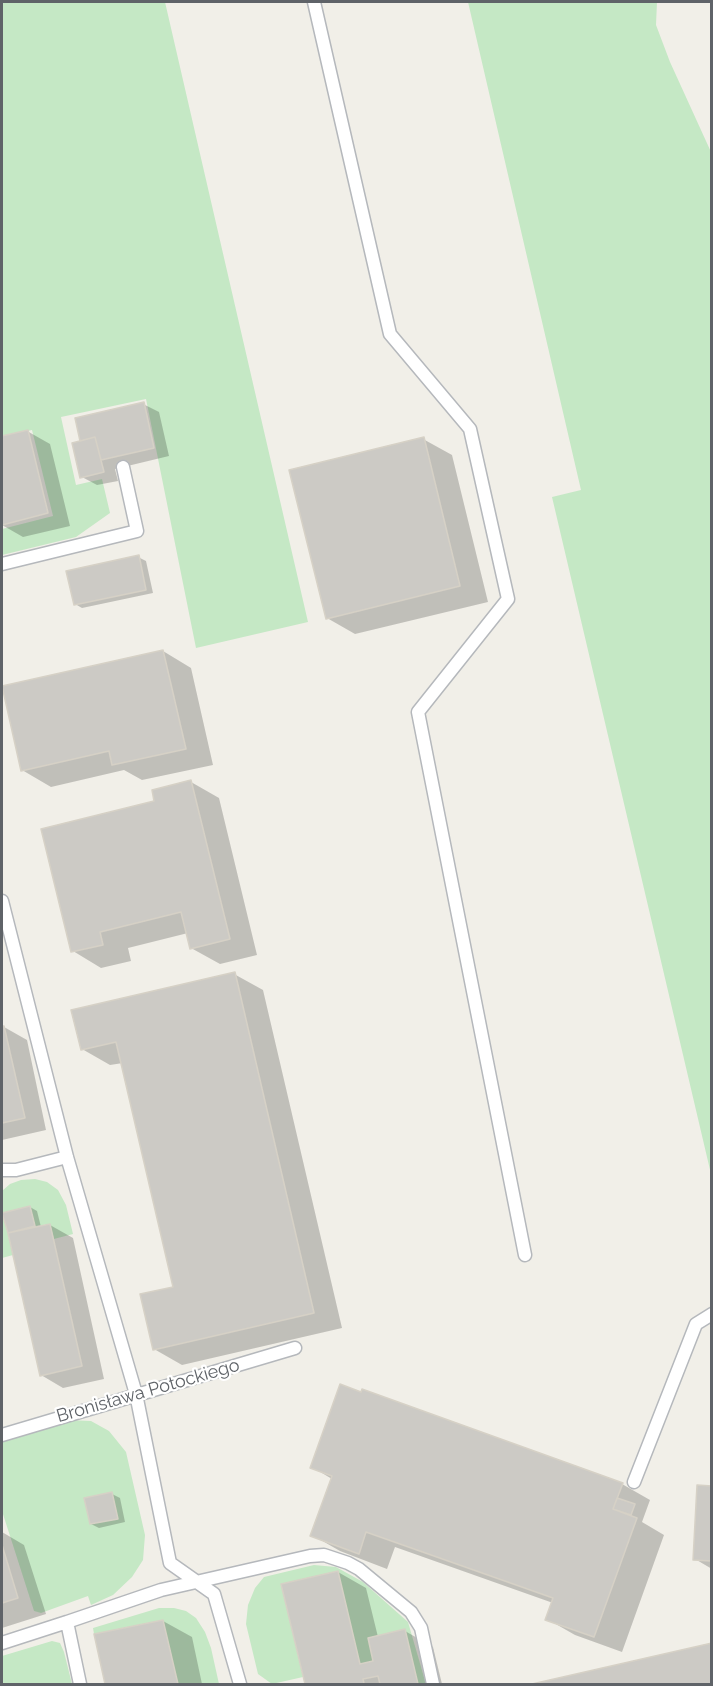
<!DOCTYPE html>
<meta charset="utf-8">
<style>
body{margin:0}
#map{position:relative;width:713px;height:1686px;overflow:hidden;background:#f1efe8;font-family:Raleway,sans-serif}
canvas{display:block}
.frame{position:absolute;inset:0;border:3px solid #5f6368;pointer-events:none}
</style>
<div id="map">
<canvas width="713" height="1686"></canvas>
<div class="frame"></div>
</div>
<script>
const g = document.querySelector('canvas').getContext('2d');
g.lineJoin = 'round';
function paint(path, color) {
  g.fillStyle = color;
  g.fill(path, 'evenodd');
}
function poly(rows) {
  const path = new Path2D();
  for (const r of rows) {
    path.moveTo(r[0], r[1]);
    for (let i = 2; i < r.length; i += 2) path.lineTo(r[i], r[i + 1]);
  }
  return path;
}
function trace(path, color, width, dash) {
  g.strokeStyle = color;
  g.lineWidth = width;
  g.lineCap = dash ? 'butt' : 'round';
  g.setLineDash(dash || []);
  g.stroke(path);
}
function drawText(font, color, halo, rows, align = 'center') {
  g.font = font + ' Raleway,sans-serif';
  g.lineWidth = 4.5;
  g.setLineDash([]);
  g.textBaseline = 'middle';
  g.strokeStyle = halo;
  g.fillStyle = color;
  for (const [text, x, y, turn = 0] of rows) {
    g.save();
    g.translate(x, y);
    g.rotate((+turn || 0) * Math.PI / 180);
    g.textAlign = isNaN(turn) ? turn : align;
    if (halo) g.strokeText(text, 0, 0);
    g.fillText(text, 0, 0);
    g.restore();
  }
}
paint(poly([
 [2,2,165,2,308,622,196,648,146,399,61,417,76,485,102,479,110,513,76,537,2,555,2,529,53,516,32,430,2,437],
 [468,2,657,2,656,25,670,62,711,152,711,1174,552,497,581,490],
 [35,1179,47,1182,58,1190,66,1205,73,1234,54,1239,50,1224,35,1226,30,1206,3,1213,13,1255,2,1258,2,1191,10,1184,21,1180],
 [68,1420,91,1421,109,1431,126,1452,145,1535,143,1560,132,1577,113,1595,91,1605,88,1596,41,1613,34,1611,2,1511,2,1439],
 [314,1565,336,1567,363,1582,408,1622,426,1684,418,1684,405,1630,373,1661,360,1664,338,1571,281,1584,303,1677,272,1684,258,1674,246,1624,248,1605,255,1588,264,1577],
 [159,1608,174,1608,186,1611,196,1618,205,1632,211,1648,219,1684,178,1684,163,1620,94,1634,93,1628],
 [52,1641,60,1643,64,1652,72,1684,2,1684,2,1656]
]), '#c5e8c5');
paint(poly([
 [143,404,159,412,169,456,115,469,118,481,97,485,82,477,82,442],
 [27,431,50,444,70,526,23,537,2,525,2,438],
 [423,439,452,455,488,602,355,634,327,618],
 [138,557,146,561,153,593,82,608,75,604],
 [163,651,191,668,213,765,142,780,124,770,51,787,22,770],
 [191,782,219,798,257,955,220,964,191,948,188,933,128,948,131,961,101,968,73,951,156,803],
 [234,974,263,990,342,1328,182,1365,154,1349,175,1288,123,1063,110,1065,82,1049],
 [4,1027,27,1040,46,1130,2,1140,2,1028],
 [30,1207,37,1211,41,1227,50,1225,73,1238,104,1379,63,1388,41,1375,11,1235,9,1232],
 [312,1467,622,1484,650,1500,642,1522,664,1535,622,1652,575,1635,547,1619,553,1603,395,1547,387,1569,340,1551,312,1535,332,1479],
 [712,1487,712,1569,695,1559],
 [112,1494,120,1498,125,1522,99,1528,91,1524],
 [2,1532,24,1545,46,1614,2,1628],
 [338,1572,366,1588,378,1637,405,1631,433,1647,442,1684,307,1684,283,1585],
 [163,1621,192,1637,202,1684,106,1684,96,1636],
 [712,1644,712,1684,538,1684]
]), '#0003');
const building = poly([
 [144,402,154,448,101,460,95,437,80,441,75,418,144,402],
 [28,430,48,513,2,525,2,436,28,430],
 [95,437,104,472,80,478,72,443,95,437],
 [424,437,460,586,326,619,289,470,424,437],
 [139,555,146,590,74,605,66,571,139,555],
 [163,650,186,749,112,765,109,751,21,771,2,686,163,650],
 [191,780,230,939,190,949,181,912,100,932,103,945,71,952,41,829,154,801,152,790,191,780],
 [235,972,314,1313,153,1350,140,1294,173,1287,116,1042,81,1050,71,1010,235,972],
 [2,1026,4,1026,25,1118,2,1123,2,1026],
 [30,1206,35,1226,8,1233,2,1213,30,1206],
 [50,1224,82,1366,40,1376,8,1233,50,1224],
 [340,1384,361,1392,362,1389,623,1483,613,1509,637,1518,594,1637,545,1620,553,1598,366,1532,359,1554,310,1536,332,1476,310,1468,340,1384],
 [697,1485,712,1486,712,1561,693,1560,697,1485],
 [112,1492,118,1519,90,1524,84,1498,112,1492],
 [617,1498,635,1504,631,1515,613,1509,617,1498],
 [2,1545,18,1598,2,1603,2,1545],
 [338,1571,360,1664,373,1661,368,1638,405,1629,418,1684,380,1684,378,1676,363,1679,364,1684,305,1684,281,1584,338,1571],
 [163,1620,178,1684,105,1684,94,1634,163,1620],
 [712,1643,712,1684,532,1684,712,1643]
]);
paint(building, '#cccac5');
trace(building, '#d6d1c6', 1.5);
const service = poly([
 [314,2,390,334,470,429,508,599,418,712,525,1255],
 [2,564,137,531,123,467],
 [2,901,67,1157,136,1394,170,1563,214,1594,240,1684],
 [2,1170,16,1170,67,1157],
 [2,1435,295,1348],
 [634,1482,696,1324,712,1314],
 [67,1622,161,1590,310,1556,324,1555,348,1563,359,1569,411,1612,421,1628,433,1684],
 [2,1643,67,1622,80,1684]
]);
trace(service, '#b5b8bc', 15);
trace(service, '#fff', 12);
drawText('18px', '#5f6368', '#fff', [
 ["Bronisława Potockiego",148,1391,-16]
]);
</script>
